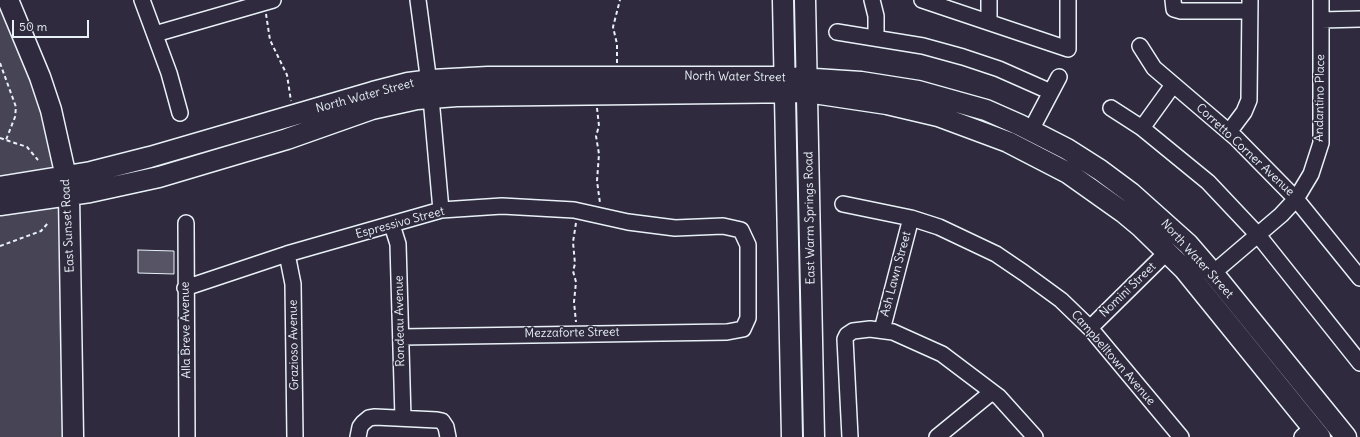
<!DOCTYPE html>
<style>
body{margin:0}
#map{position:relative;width:1360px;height:437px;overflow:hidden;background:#2f2a3d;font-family:Delius,sans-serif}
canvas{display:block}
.scale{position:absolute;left:12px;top:20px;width:77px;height:18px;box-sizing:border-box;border:2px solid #e8f1f8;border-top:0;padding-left:5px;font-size:12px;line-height:14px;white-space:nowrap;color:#e8f1f8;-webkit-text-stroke:3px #2f2a3d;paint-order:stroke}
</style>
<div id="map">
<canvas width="1360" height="437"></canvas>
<div class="scale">50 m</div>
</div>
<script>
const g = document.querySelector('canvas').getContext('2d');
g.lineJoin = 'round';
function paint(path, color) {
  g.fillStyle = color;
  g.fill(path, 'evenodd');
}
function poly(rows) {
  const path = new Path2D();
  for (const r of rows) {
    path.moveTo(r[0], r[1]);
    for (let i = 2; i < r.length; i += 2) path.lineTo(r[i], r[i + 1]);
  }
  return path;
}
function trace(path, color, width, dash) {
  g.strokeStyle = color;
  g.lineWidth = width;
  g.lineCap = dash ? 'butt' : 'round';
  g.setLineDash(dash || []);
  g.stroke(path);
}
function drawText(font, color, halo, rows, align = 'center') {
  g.font = font + ' Delius,sans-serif';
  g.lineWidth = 3.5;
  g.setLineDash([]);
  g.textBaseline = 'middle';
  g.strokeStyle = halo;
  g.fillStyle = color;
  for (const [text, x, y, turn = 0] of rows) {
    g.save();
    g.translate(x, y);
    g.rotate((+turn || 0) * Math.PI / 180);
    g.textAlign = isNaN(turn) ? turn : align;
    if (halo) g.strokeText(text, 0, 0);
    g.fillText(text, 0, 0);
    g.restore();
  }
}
paint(poly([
 [0,0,33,73,58,174,0,179],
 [62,201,67,437,0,437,0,215,40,210,43,205]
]), '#464455');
const building = poly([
 [138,250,174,251,174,274,138,273,138,250]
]);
paint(building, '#575565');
trace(building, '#e8f1f8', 1);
const minor = poly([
 [142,0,169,73,180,113],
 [418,0,431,98,441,210],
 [872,0,876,16,876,38],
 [922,0,1068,49,1068,0],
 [989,0,989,22],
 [1173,0,1174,9,1181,11,1250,11],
 [1321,20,1360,19],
 [837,32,923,46,963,57,999,69,1051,92],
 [155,34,273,0],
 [1140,46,1154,68,1236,138,1296,199,1360,278],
 [1111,108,1142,128,1208,182,1258,235,1360,363],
 [1142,128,1173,85],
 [1031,130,1059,77],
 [1229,132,1244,112,1249,100,1250,0],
 [843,204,911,218,939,227,996,254,1024,273,1061,300,1090,328,1181,437],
 [186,223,187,437],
 [392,225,398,244,403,418],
 [287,254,293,284,295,437],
 [1213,273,1281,215,1296,199,1311,174,1321,143,1321,0],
 [185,288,287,254,441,210,502,206,574,210,628,222,675,228,723,226,741,230,748,245,748,318,743,329,727,332,401,337],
 [1090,328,1167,252],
 [882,330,911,218],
 [358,437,360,427,363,423,369,418,375,417,437,420,442,421,446,427,448,437],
 [850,437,845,339,847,335,853,331,870,329,893,332,942,354,999,397,1035,437],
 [937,437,992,392],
 [1302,437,1312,428]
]);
const major = poly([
 [8,0,40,77,51,110,66,177,69,195,73,437],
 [783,0,792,437],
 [805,0,814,437],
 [0,187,91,172,150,157,373,92,408,83,432,80,488,77,784,77,861,82,918,91,986,110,1020,125,1067,149,1100,170,1131,193,1188,244,1213,273,1346,437],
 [0,205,90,192,159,177,287,139,372,109,417,99,457,96,807,92,887,104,938,116,1008,142,1068,173,1123,212,1141,227,1184,269,1320,437]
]);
trace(minor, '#e8f1f8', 18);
trace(major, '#e8f1f8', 23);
trace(poly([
 [266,14,270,40,287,75,291,101],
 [0,63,16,107,15,117,6,140],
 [617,63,617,44,613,27,620,0],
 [597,108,599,126,596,136,599,154,597,181,600,203],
 [0,138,27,147,38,160],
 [576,223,573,242,575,264,573,271,576,282,574,302,576,322],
 [0,246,41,231,48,223]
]), '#e8f1f8', 2, [4, 3]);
trace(minor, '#2f2a3d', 15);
trace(major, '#2f2a3d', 20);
drawText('12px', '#e8f1f8', '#2f2a3d', [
 ["North Water Street",735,77,1],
 ["North Water Street",365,96,-15],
 ["Andantino Place",1320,98,-89],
 ["Corretto Corner Avenue",1245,150,43],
 ["East Warm Springs Road",810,218,-91],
 ["Espressivo Street",400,223,-15],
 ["East Sunset Road",68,226,-93],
 ["North Water Street",1197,259,48],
 ["Ash Lawn Street",896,274,-75],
 ["Nomini Street",1128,290,-44],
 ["Rondeau Avenue",400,321,-91],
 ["Alla Breve Avenue",186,330,-91],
 ["Mezzaforte Street",572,333,-1],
 ["Grazioso Avenue",294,345,-91],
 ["Campbelltown Avenue",1113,358,49]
]);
</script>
